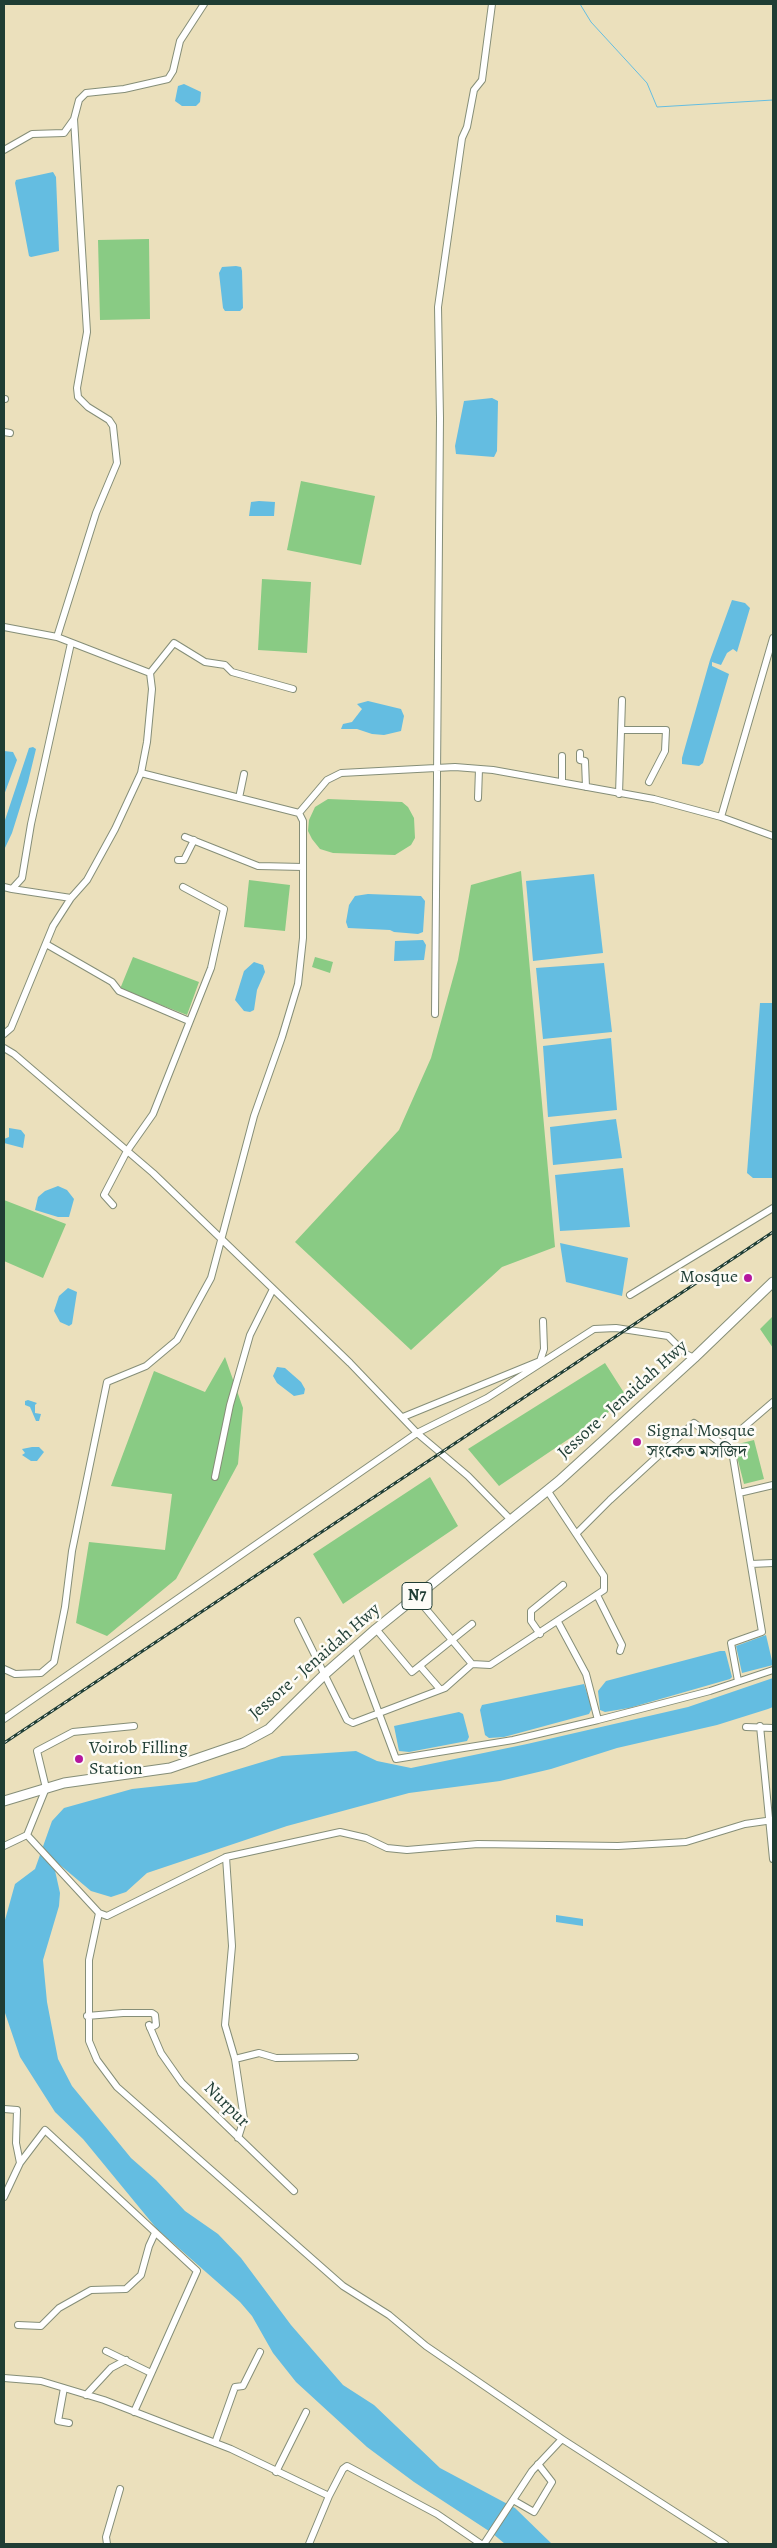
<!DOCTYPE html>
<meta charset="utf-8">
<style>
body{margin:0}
#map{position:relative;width:777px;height:2548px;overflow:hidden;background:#ebe0bc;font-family:Alegreya,serif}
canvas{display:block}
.frame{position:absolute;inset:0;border:5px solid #1f3d34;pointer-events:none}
</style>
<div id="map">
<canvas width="777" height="2548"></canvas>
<div class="frame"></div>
</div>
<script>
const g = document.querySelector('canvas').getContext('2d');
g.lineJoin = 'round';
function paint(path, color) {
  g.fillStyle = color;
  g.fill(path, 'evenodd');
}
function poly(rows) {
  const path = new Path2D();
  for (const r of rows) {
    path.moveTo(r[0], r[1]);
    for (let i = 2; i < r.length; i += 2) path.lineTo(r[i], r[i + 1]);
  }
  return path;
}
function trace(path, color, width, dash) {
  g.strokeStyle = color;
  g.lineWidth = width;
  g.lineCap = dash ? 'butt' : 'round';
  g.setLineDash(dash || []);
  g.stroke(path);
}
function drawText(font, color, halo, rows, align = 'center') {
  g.font = font + ' Alegreya,"Noto Serif Bengali",serif';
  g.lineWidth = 5;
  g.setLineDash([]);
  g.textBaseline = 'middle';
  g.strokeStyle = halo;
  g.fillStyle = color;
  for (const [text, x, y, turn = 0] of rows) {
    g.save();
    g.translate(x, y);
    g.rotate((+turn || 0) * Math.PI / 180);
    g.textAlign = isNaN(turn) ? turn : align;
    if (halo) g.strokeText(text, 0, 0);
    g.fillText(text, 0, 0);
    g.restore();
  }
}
paint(poly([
 [149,239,150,319,100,320,98,240],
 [301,481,375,496,361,565,287,550],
 [262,579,311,582,307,653,258,650],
 [328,799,402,802,408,807,414,818,415,838,411,845,395,855,333,853,320,849,312,839,308,831,309,820,315,807],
 [521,871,555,1247,502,1267,411,1350,295,1242,399,1130,431,1058,458,960,471,885],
 [249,880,290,885,285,931,244,927],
 [133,957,199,982,187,1015,120,989],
 [315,957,333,962,330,973,312,967],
 [4,1200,66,1224,43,1278,4,1261],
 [773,1316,773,1348,760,1329],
 [225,1357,243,1408,238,1464,176,1579,107,1636,76,1623,89,1542,165,1550,172,1494,111,1486,154,1371,205,1392],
 [605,1363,628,1399,499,1486,468,1449],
 [754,1440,764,1479,744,1484,734,1445],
 [430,1477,458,1526,343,1604,313,1554]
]), '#89cb84');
paint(poly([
 [184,84,201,92,200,102,196,106,182,106,175,101,178,86],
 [53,172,56,177,59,251,31,257,29,256,15,183,16,180],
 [236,266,241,267,242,271,243,308,240,311,225,311,223,308,219,273,222,267],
 [492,398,498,401,497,451,494,457,456,454,455,446,464,401],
 [259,501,275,502,274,516,249,516,251,502],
 [732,600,745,603,750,608,737,652,733,649,727,653,721,665,712,662,712,666,729,674,703,763,699,766,682,764,682,758,710,660],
 [368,701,401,709,404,716,401,731,384,735,372,734,357,729,341,729,343,724,352,722,362,709,357,704],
 [33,747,36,749,28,782,12,833,4,850,4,823,29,748],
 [4,751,13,752,17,760,4,795],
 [594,874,603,953,533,961,526,881],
 [368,894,421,896,425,901,423,932,418,934,394,932,390,930,348,928,346,922,349,905,355,896],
 [423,940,426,945,424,960,394,961,395,941],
 [254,962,263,965,265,972,257,990,254,1010,250,1012,244,1011,235,1000,244,971],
 [604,963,612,1032,543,1039,536,968],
 [760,1003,773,1003,773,1178,753,1178,747,1173],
 [611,1038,617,1110,548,1117,543,1046],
 [616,1119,622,1158,553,1165,550,1127],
 [9,1128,21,1130,25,1135,23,1148,4,1143,4,1139,9,1137],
 [623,1168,630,1227,560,1231,555,1175],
 [58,1186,67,1190,74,1199,69,1217,58,1217,35,1210,38,1197,45,1191],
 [560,1243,628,1258,622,1296,566,1282],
 [68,1288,77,1292,72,1324,69,1326,60,1322,54,1311,59,1296],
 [277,1367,285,1368,301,1382,305,1389,304,1394,294,1396,277,1383,273,1376],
 [28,1400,37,1403,35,1405,35,1413,41,1414,39,1421,36,1421,30,1407,25,1405,25,1401],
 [32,1447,39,1447,44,1452,37,1461,31,1461,22,1455,25,1453,22,1449],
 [766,1635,773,1665,742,1673,736,1646],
 [720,1651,725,1651,726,1654,732,1677,730,1679,629,1708,605,1712,600,1710,598,1691,606,1681],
 [773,1678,773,1707,768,1709,717,1725,617,1748,551,1769,500,1781,409,1793,287,1826,147,1873,126,1892,111,1897,91,1891,60,1865,54,1866,60,1893,59,1906,43,1960,47,2002,58,2059,72,2086,131,2158,156,2180,185,2211,218,2234,241,2258,291,2325,343,2385,374,2405,440,2468,515,2508,552,2544,505,2544,492,2533,414,2482,367,2447,296,2382,273,2353,252,2316,240,2302,157,2229,83,2139,55,2112,20,2057,5,2013,5,1920,15,1884,35,1869,52,1821,64,1808,132,1789,196,1782,282,1756,356,1751,377,1761,411,1768,527,1744,688,1707],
 [584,1684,592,1708,589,1714,504,1737,489,1738,485,1735,480,1710,482,1705],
 [459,1712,463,1714,469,1737,467,1741,409,1752,399,1751,394,1726],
 [556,1915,583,1919,583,1926,556,1922]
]), '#64bde1');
trace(poly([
 [580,4,591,22,647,83,657,107,773,100]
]), '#64bde1', 1);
const minor = poly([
 [4,150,32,134,64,133,74,119],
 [4,399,5,399],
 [4,432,10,433],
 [4,627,57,637,150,673,152,689,147,742,141,773,115,829,87,880,71,898,53,926,11,1028,4,1034],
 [57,637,96,513,117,463,113,426,109,420,88,407,78,397,77,388,87,332,74,119,79,100,86,93,124,89,168,79,173,71,180,41,204,4],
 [150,673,174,643,205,662,225,665,232,672,293,689],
 [622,730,666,730,665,751,649,782],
 [580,753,580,760,585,761,586,787],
 [141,773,299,813],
 [562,782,562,756],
 [619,794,622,700],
 [239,798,244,774],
 [478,798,479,769],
 [721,817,773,638],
 [185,837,258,866,303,867],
 [178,860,184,860,194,840],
 [4,887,12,889],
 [71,898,12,889,22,878,31,824,71,643],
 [46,944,112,982,119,991,189,1021],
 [435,1014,440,418,438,307,462,138,467,127,474,90,482,80,492,4],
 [4,1048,14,1054,153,1173,350,1363,417,1433,468,1476,510,1519],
 [113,1205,104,1195,127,1151,153,1114,211,968,224,909,183,887],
 [630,1295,773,1208],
 [403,1417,540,1361,544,1349,543,1321],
 [723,1445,732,1451,762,1632,731,1643,738,1681],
 [215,1477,230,1405,250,1335,272,1291],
 [739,1493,773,1485],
 [577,1533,610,1500,694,1423,723,1445,773,1402],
 [751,1564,773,1563],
 [597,1595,622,1645,620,1651],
 [416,1597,472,1664],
 [298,1621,347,1720,353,1723,445,1688,472,1664,490,1665,604,1590,604,1576,547,1490],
 [558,1622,586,1674,598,1720],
 [376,1629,412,1672,472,1624],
 [540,1634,531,1621,531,1611,563,1585],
 [355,1649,396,1759,513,1740,598,1720,710,1691,773,1670],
 [420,1666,439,1688],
 [4,1669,15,1674,41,1673,54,1662,65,1607,72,1551,107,1382,146,1366,177,1340,211,1278,254,1116,282,1037,298,984,303,938,303,821,299,813,327,780,341,773,455,767,493,770,654,799,721,817,773,836],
 [4,1719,417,1433,487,1398,594,1329,616,1328,668,1336,686,1354,694,1358],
 [760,1726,773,1859],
 [746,1727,773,1728],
 [27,1835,99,1913,107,1916,226,1857,340,1832,366,1838,387,1848,407,1850,478,1844,618,1846,686,1842,745,1824,773,1820],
 [4,1846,27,1835,46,1788,37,1751,73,1732,134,1726],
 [226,1857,232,1946,225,2025,235,2059,244,2119,238,2138],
 [99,1913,89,1960,89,2041,97,2060,117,2087,343,2286,389,2315,426,2346,562,2439],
 [87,2016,123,2013,152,2013,155,2015,156,2025,150,2028],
 [149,2025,161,2053,182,2083,294,2191],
 [235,2059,259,2053,276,2058,355,2057],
 [4,2109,17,2110,16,2143,20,2163,4,2197],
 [20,2163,45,2130,197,2271,134,2412],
 [18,2325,41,2326,59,2308,91,2290,126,2289,141,2275,149,2246,155,2233],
 [106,2351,151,2373],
 [4,2378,41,2381,104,2400,231,2449,329,2496],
 [64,2388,58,2421,69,2423],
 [86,2395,111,2368,126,2360],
 [215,2443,235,2387,243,2386,260,2352],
 [276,2472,306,2412],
 [513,2500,534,2512,552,2482,538,2464],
 [107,2544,106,2537,120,2489],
 [309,2544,329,2496,343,2469,347,2466,437,2514,481,2544],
 [484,2544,532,2471,562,2439,725,2544]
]);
const highway = poly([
 [4,1801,64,1783,170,1768,243,1743,269,1729,326,1673,376,1629,559,1481,694,1358,773,1282]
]);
trace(minor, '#858e78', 8);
trace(highway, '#858e78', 11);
trace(minor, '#fff', 6);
trace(highway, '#fff', 9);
const rail = poly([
 [4,1743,773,1232]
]);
trace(rail, '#1f3d34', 3);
trace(rail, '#fdfcf7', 1, [4]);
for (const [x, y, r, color] of [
 [748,1278,5,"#b5179e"],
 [637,1442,5,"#b5179e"],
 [79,1759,5,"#b5179e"]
]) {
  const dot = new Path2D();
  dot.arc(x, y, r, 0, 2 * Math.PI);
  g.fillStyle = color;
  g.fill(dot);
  trace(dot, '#fdfcf7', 2);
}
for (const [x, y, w] of [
 [417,1596,30]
]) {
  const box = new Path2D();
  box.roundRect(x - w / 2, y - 13.5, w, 27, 4);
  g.fillStyle = '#fdfcf7';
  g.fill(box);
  trace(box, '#1f3d34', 1);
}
drawText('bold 16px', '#1f3d34', null, [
 ["N7",417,1596]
]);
drawText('18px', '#1f3d34', '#fdfcf7', [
 ["Mosque",738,1278,"right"],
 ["Signal Mosque",647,1432],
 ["সংকেত মসজিদ",647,1453],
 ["Voirob Filling",89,1749],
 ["Station",89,1770]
], 'left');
drawText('18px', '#1f3d34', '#fdfcf7', [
 ["Jessore - Jenaidah Hwy",623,1400,-42],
 ["Jessore - Jenaidah Hwy",315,1662,-41],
 ["Nurpur",226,2105,45]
]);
</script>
